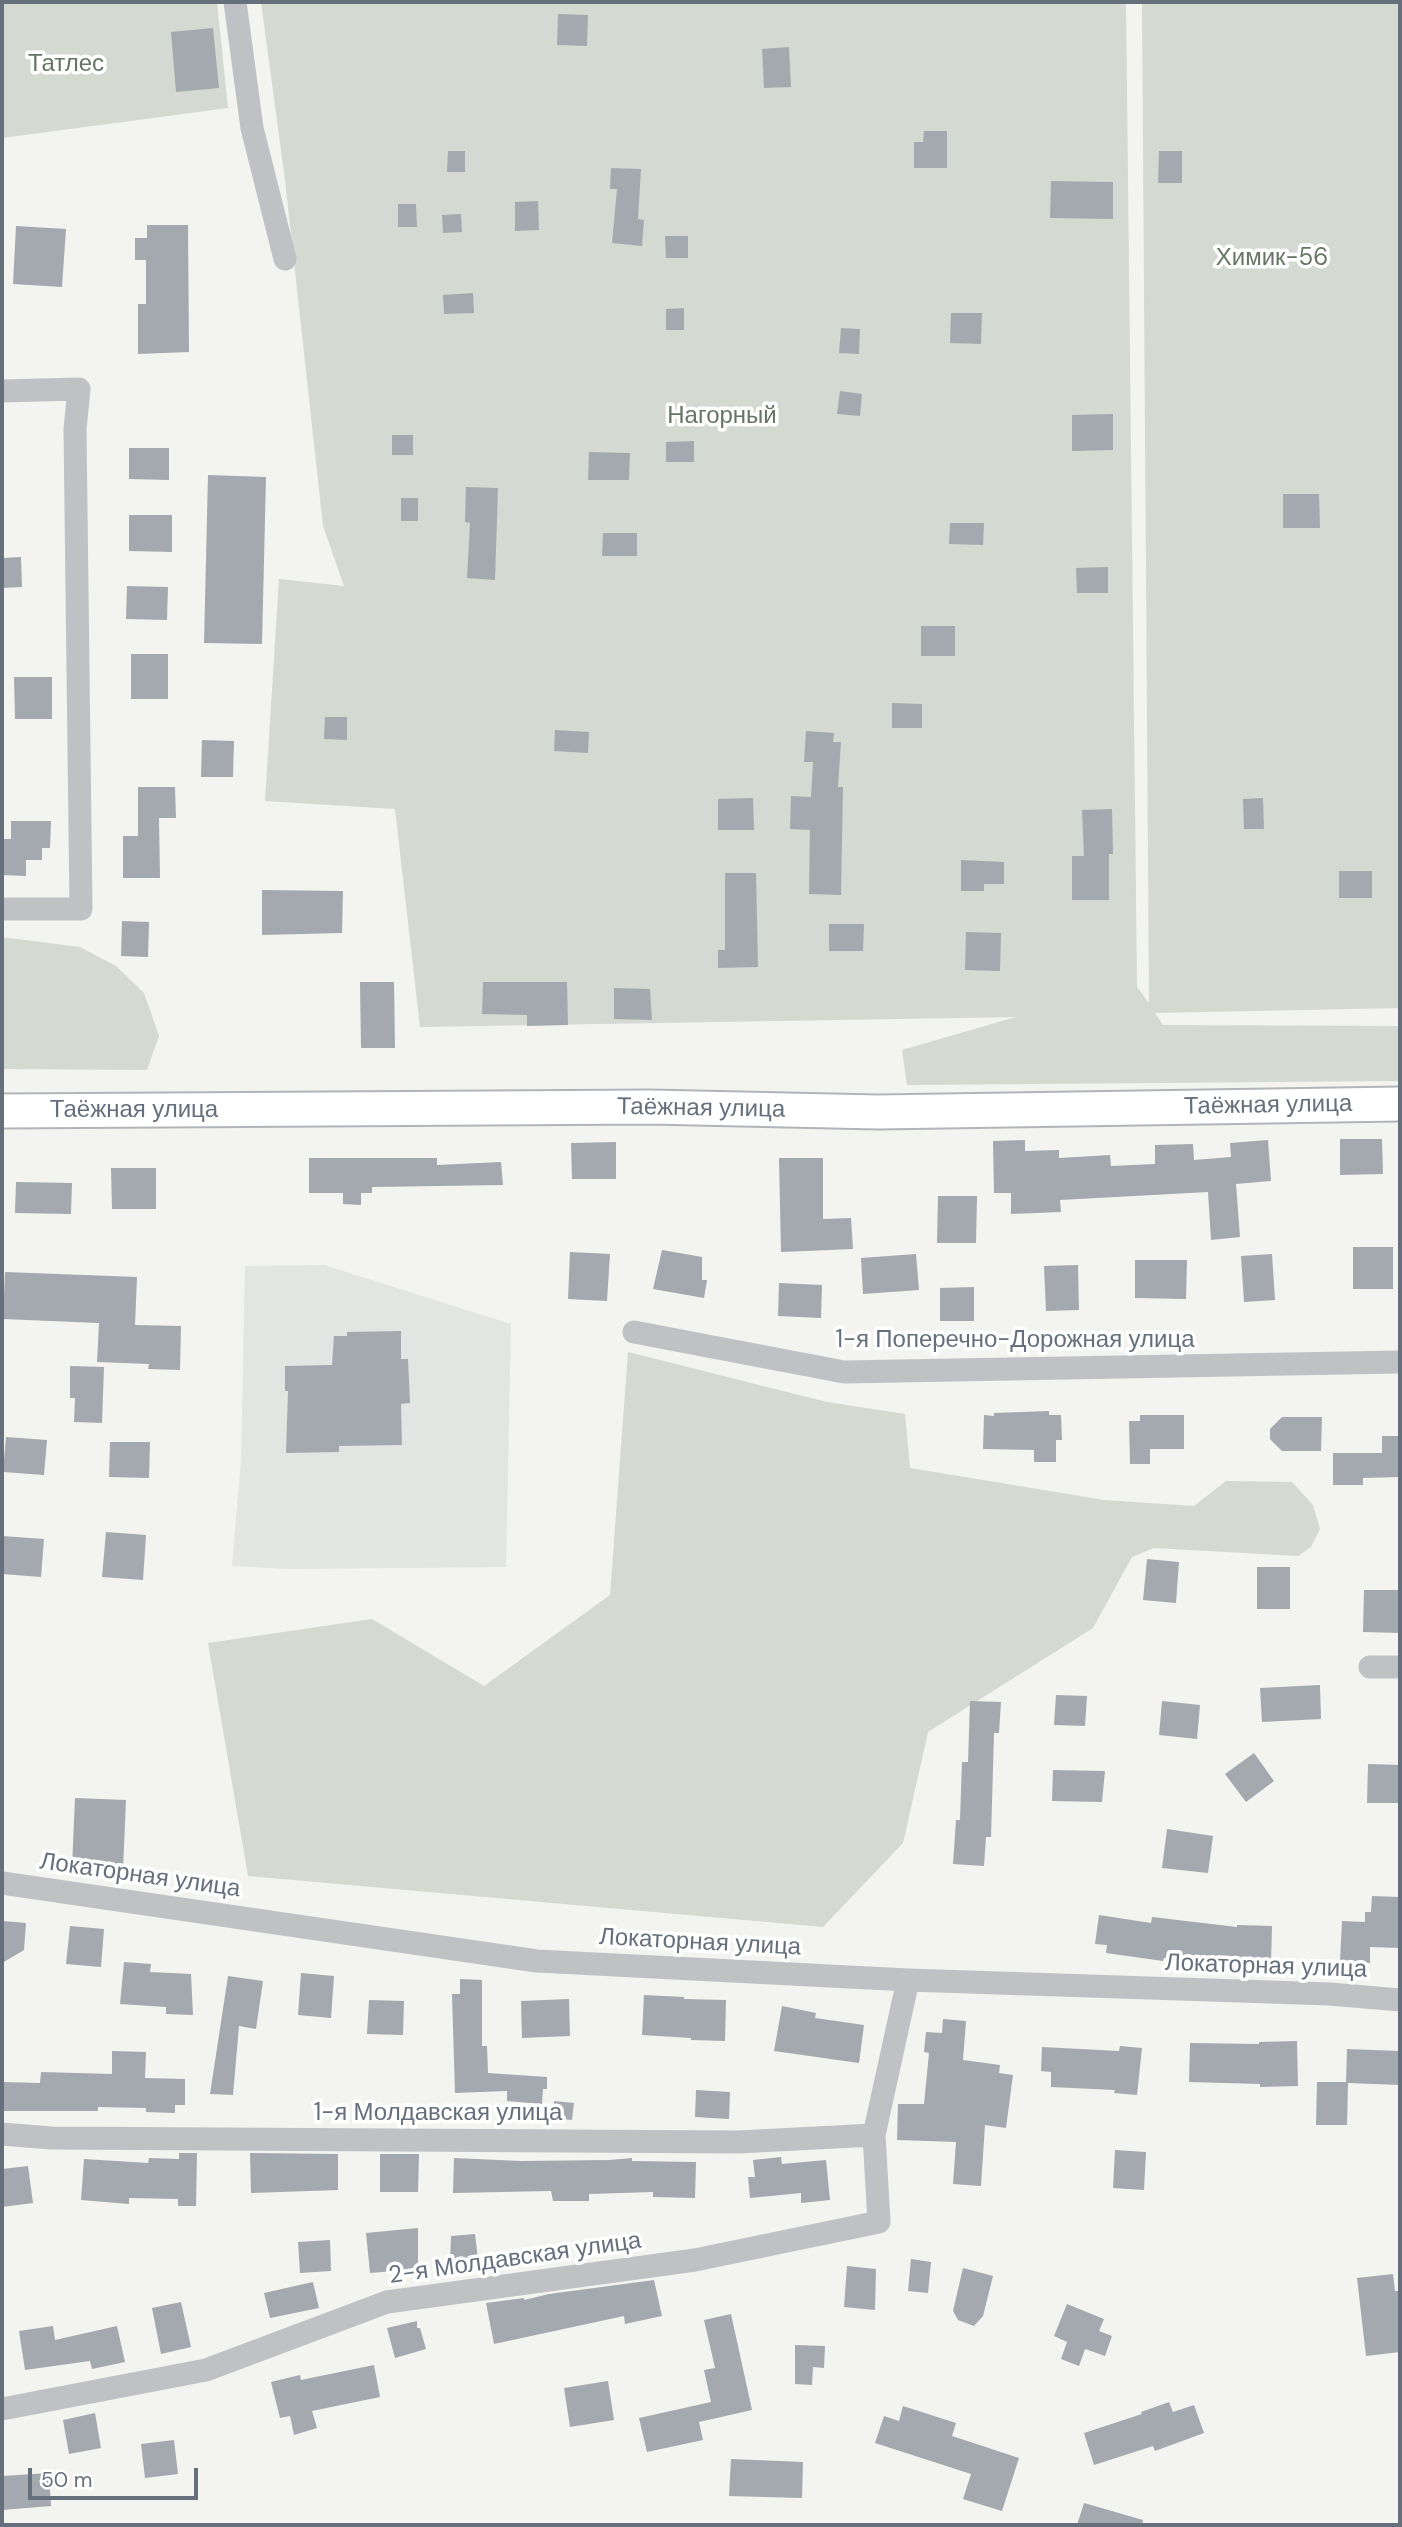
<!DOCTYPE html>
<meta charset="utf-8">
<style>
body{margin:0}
#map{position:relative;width:1402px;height:2527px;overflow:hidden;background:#f3f3f0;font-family:"DM Sans",sans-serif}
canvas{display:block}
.frame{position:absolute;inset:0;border:4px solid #66707d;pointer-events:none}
.scale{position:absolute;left:28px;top:2468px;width:170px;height:32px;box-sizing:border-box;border:4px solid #66707d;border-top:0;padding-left:9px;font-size:21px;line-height:24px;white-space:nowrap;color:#66707d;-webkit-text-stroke:5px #fff;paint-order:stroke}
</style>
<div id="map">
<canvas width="1402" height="2527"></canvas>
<div class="frame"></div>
<div class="scale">50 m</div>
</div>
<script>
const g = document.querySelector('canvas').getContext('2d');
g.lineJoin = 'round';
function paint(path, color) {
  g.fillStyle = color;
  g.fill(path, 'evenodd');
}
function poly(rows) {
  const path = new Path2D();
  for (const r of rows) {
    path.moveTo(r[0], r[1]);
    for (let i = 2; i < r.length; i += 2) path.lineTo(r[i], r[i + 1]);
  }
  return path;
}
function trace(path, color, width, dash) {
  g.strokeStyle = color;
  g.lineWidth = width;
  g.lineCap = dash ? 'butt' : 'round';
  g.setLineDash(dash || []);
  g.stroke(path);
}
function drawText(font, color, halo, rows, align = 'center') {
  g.font = font + ' "DM Sans",sans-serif';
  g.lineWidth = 7;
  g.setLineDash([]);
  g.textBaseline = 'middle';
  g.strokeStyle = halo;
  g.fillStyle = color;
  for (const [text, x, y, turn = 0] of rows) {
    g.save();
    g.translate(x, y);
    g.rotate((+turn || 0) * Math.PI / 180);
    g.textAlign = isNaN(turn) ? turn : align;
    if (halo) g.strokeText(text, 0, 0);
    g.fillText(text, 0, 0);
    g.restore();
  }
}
paint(poly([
 [324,1265,511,1324,506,1567,290,1569,232,1566,241,1461,245,1266]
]), '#e3e5e3');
paint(poly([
 [2,2,217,2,228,108,2,138],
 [261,2,1126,2,1137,987,1149,1003,1142,2,1400,2,1400,1008,1155,1013,1163,1025,1400,1026,1400,1081,907,1085,902,1050,1016,1017,420,1027,395,809,265,801,279,579,344,586,323,526,285,180],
 [2,937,80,947,116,966,144,993,159,1036,147,1070,2,1069],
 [628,1352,827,1402,905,1414,910,1468,1104,1500,1194,1506,1226,1481,1292,1482,1313,1505,1320,1529,1311,1547,1298,1556,1154,1548,1132,1557,1093,1628,928,1732,903,1843,823,1927,248,1876,208,1643,372,1619,484,1686,610,1595]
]), '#d4d9d1');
paint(poly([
 [558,14,588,15,587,46,557,45],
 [213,28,219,88,176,92,171,32],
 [789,47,791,87,764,88,762,49],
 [924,131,947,131,947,168,914,168,914,142,923,142],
 [448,151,465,151,465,172,447,172],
 [1159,151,1182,151,1182,183,1158,183],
 [611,168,641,169,638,219,644,220,642,246,612,243,617,189,610,189],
 [1051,181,1113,182,1113,219,1050,218],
 [538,201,539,230,515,231,515,202],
 [398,204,416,204,417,227,398,227],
 [461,214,462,232,443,233,442,215],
 [147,225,188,225,189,352,138,354,138,304,146,304,146,260,135,260,135,238,147,238],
 [16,226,66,229,62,287,13,284],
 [665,236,688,236,688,258,666,258],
 [473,293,474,313,444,314,443,295],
 [684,308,684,330,666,330,666,309],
 [951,313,982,313,981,344,950,343],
 [841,328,860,329,859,354,839,353],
 [840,391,862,394,860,416,837,414],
 [1113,414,1113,450,1072,451,1072,415],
 [392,435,413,435,413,455,392,455],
 [694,441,694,462,666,462,666,442],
 [129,448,169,448,169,480,129,479],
 [589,452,630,453,629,480,588,480],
 [208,475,266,477,262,644,204,643],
 [466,487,498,488,495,580,467,578,470,523,465,522],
 [1283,494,1319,494,1320,528,1283,528],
 [401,498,418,498,418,521,401,521],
 [129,515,172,515,172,552,129,551],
 [950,523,984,523,983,545,949,544],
 [603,533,637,533,637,556,602,556],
 [21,557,22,587,2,588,2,558],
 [1108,567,1108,593,1077,593,1076,568],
 [127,586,168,587,167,620,126,619],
 [921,626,955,626,955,656,921,656],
 [131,654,168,654,168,699,131,699],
 [14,677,52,677,52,719,15,719],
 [892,703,922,704,922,728,892,728],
 [325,717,347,717,347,740,324,739],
 [555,730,589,732,588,753,554,751],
 [806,731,834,733,833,742,841,742,838,787,843,787,841,895,809,894,810,830,790,829,791,796,811,797,813,762,804,762],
 [202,740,234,741,233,777,201,777],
 [138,787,175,787,176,818,159,818,160,878,123,878,123,836,138,836],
 [753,798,754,830,718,830,718,799],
 [1263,798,1264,829,1244,829,1243,799],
 [1112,809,1113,854,1109,854,1109,900,1072,900,1072,856,1084,856,1082,810],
 [11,821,51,821,50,848,42,848,42,860,26,860,26,876,2,875,2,839,11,839],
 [961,860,1004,862,1004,884,984,884,984,891,961,891],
 [1339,871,1372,871,1372,898,1339,898],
 [725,873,756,873,758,967,718,968,718,950,725,950],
 [262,890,343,891,342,933,262,935],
 [122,921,149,922,148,957,121,956],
 [829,924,864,924,863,951,829,951],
 [966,932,1001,933,1000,971,965,970],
 [360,982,394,982,395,1048,361,1048],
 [483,982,567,982,568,1025,527,1026,527,1015,482,1014],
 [614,988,650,989,652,1020,614,1019],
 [1340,1139,1382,1139,1383,1174,1340,1175],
 [1025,1140,1025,1151,1059,1150,1059,1158,1110,1155,1111,1166,1155,1164,1155,1145,1193,1144,1194,1160,1231,1157,1230,1143,1268,1140,1271,1181,1236,1184,1240,1237,1211,1240,1208,1192,1060,1200,1061,1212,1011,1214,1011,1193,994,1193,993,1141],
 [616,1142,616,1179,572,1179,571,1143],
 [309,1158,437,1158,437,1165,501,1162,503,1185,372,1187,372,1193,361,1193,361,1205,343,1204,343,1193,309,1193],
 [779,1158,823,1158,823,1219,851,1218,853,1249,781,1252],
 [111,1168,156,1168,156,1209,112,1209],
 [16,1182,72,1183,71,1214,15,1213],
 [938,1196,977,1196,976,1243,937,1243],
 [1353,1247,1393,1247,1393,1289,1353,1289],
 [662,1250,702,1257,702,1280,707,1280,704,1298,653,1289],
 [570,1252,610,1254,607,1301,568,1299],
 [916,1254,919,1290,863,1294,861,1258],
 [1272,1254,1275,1300,1244,1302,1241,1256],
 [1135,1260,1187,1260,1186,1299,1135,1298],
 [1078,1265,1079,1310,1046,1311,1044,1266],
 [5,1272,137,1277,135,1325,181,1326,180,1370,148,1369,149,1364,97,1362,99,1323,3,1319],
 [779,1283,822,1285,821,1318,778,1316],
 [974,1287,974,1321,940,1321,940,1288],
 [401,1331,401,1359,408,1359,410,1403,401,1404,402,1445,339,1446,339,1452,286,1453,288,1391,285,1391,285,1366,332,1365,334,1336,347,1336,347,1332],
 [70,1366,104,1367,102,1423,74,1422,75,1398,70,1398],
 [1049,1411,1049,1415,1061,1415,1062,1440,1056,1440,1056,1462,1034,1462,1034,1450,983,1449,984,1415,994,1416,994,1413],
 [1140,1415,1184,1415,1184,1449,1150,1449,1150,1464,1130,1464,1129,1421,1140,1421],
 [1282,1417,1322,1417,1321,1451,1282,1451,1270,1439,1270,1429],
 [1382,1436,1400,1436,1400,1477,1363,1478,1363,1485,1333,1485,1333,1453,1382,1453],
 [6,1437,47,1440,44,1475,3,1472],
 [110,1442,150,1442,149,1478,109,1477],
 [106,1532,146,1535,143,1580,102,1577],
 [2,1536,44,1539,41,1577,2,1574],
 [1147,1559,1179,1562,1176,1603,1143,1600],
 [1257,1567,1290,1567,1290,1609,1257,1609],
 [1364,1590,1400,1590,1400,1633,1363,1632],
 [1320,1685,1321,1719,1262,1722,1260,1688],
 [1056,1695,1087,1696,1085,1726,1054,1725],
 [970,1701,1001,1702,999,1733,994,1733,991,1837,986,1837,984,1866,953,1864,956,1820,960,1820,962,1762,968,1762],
 [1162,1701,1200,1705,1197,1739,1159,1735],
 [1254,1753,1274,1781,1246,1802,1225,1774],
 [1368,1764,1400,1765,1400,1803,1367,1803],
 [1053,1770,1105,1771,1102,1802,1052,1801],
 [75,1798,126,1800,123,1870,72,1867],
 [1167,1829,1213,1836,1208,1873,1162,1868],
 [1372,1896,1400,1897,1400,1948,1370,1947,1370,1963,1340,1961,1342,1921,1365,1922,1365,1912,1371,1912],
 [1099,1915,1151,1923,1152,1917,1237,1927,1237,1925,1272,1926,1271,1963,1210,1961,1209,1963,1164,1958,1163,1961,1106,1953,1107,1945,1095,1944],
 [2,1921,26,1923,24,1950,2,1963],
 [70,1926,104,1929,101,1967,66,1964],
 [124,1962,151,1964,150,1972,191,1974,193,2015,166,2014,166,2007,120,2004],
 [301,1973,334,1976,331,2018,298,2015],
 [228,1976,263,1981,256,2029,239,2026,233,2095,210,2094],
 [460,1979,482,1980,482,2046,487,2046,488,2073,547,2077,547,2089,543,2089,542,2104,507,2101,507,2091,455,2093,452,1994,460,1994],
 [644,1995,684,1997,684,1999,726,2000,725,2041,691,2040,691,2038,642,2035],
 [569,1999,570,2036,522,2038,521,2001],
 [369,2000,404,2001,403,2035,367,2034],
 [782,2006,816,2013,815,2018,864,2025,859,2063,774,2051],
 [943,2019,966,2021,963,2060,1000,2065,999,2073,1013,2075,1006,2128,985,2125,981,2186,953,2184,956,2142,897,2140,898,2104,924,2104,929,2053,924,2052,926,2032,942,2033],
 [1297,2041,1298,2086,1260,2087,1260,2084,1189,2082,1190,2043,1259,2044,1259,2042],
 [1120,2046,1142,2048,1137,2095,1114,2093,1115,2090,1051,2087,1051,2072,1041,2071,1042,2047,1119,2051],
 [1347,2049,1400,2051,1400,2085,1348,2083,1347,2125,1316,2125,1317,2082,1346,2082],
 [112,2051,146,2052,145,2078,185,2079,185,2105,175,2105,175,2113,146,2112,146,2108,98,2107,98,2111,2,2111,2,2082,40,2083,41,2072,112,2074],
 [696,2090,730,2092,729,2119,695,2117],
 [554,2101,574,2103,572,2120,553,2118],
 [1115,2150,1146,2152,1144,2190,1113,2188],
 [179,2153,197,2153,196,2206,178,2206,178,2199,129,2198,129,2204,81,2200,84,2159,148,2163,149,2158,179,2159],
 [250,2153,338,2154,338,2190,251,2193],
 [380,2154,419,2154,418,2192,380,2192],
 [781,2157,782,2164,826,2160,830,2200,801,2203,801,2193,750,2198,748,2177,755,2177,753,2160],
 [454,2158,521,2161,610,2160,632,2158,632,2161,696,2162,695,2198,653,2197,653,2192,589,2194,589,2201,553,2201,551,2191,453,2193],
 [28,2166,33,2203,2,2207,2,2169],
 [418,2228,418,2269,370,2273,366,2233],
 [475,2234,478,2259,450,2262,451,2236],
 [330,2240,331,2271,300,2273,298,2242],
 [911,2259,931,2262,928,2293,908,2291],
 [847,2266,876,2269,875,2310,844,2307],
 [963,2268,993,2276,983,2316,974,2326,958,2320,953,2311],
 [1393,2274,1395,2291,1400,2291,1400,2352,1366,2356,1357,2278],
 [654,2280,662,2316,625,2324,624,2316,494,2344,486,2303,524,2298,524,2300,549,2294],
 [313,2282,319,2308,270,2318,264,2293],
 [181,2302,191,2347,161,2354,152,2308],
 [1067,2304,1104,2319,1099,2331,1112,2336,1105,2356,1085,2349,1079,2366,1061,2359,1067,2342,1054,2336],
 [731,2314,752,2410,699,2422,703,2440,647,2452,639,2418,711,2402,704,2370,715,2368,704,2320],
 [417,2321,417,2328,420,2328,426,2349,395,2358,387,2328],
 [53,2326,55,2340,117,2326,125,2362,92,2369,90,2361,25,2370,19,2331],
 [795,2345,825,2346,824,2368,813,2367,812,2385,795,2384],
 [374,2365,380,2397,312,2411,317,2428,294,2435,290,2416,280,2418,271,2382,300,2375,301,2380],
 [608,2381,614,2420,570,2427,564,2388],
 [1169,2402,1173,2412,1194,2405,1204,2433,1155,2451,1153,2446,1094,2465,1084,2433,1142,2414,1141,2412],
 [903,2406,956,2423,952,2436,1019,2458,1002,2511,963,2499,971,2474,875,2443,884,2416,899,2421],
 [95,2413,101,2448,69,2454,63,2420],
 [174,2440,178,2474,145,2478,141,2444],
 [731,2459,803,2462,802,2498,729,2496],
 [49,2473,51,2506,2,2510,2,2476],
 [1084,2503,1143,2520,1142,2525,1077,2525]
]), '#a4a9af');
const secondary = poly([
 [2,1111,650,1107,878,1112,1400,1104]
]);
trace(secondary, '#b1b5b9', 37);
trace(poly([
 [235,2,252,128,285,259],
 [2,391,79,389,75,429,81,909,2,909],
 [634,1332,844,1372,1400,1362],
 [1370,1667,1400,1667],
 [2,1883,537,1961,908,1980,1330,1994,1400,2000],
 [2,2134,51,2138,738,2142,874,2135],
 [2,2409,206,2370,387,2302,695,2260,879,2222,874,2135,908,1980]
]), '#bfc1c4', 23);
trace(secondary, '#fff', 33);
drawText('24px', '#667564', '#fff', [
 ["Татлес",66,65],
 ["Химик-56",1272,259],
 ["Нагорный",722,417]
]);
drawText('24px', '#66707d', '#fff', [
 ["Таёжная улица",1268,1106,-1],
 ["Таёжная улица",701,1109,1],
 ["Таёжная улица",134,1111],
 ["1-я Поперечно-Дорожная улица",1015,1341],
 ["Локаторная улица",140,1876,8],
 ["Локаторная улица",700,1943,3],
 ["Локаторная улица",1266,1967,2],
 ["1-я Молдавская улица",438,2114],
 ["2-я Молдавская улица",515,2259,-8]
]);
</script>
